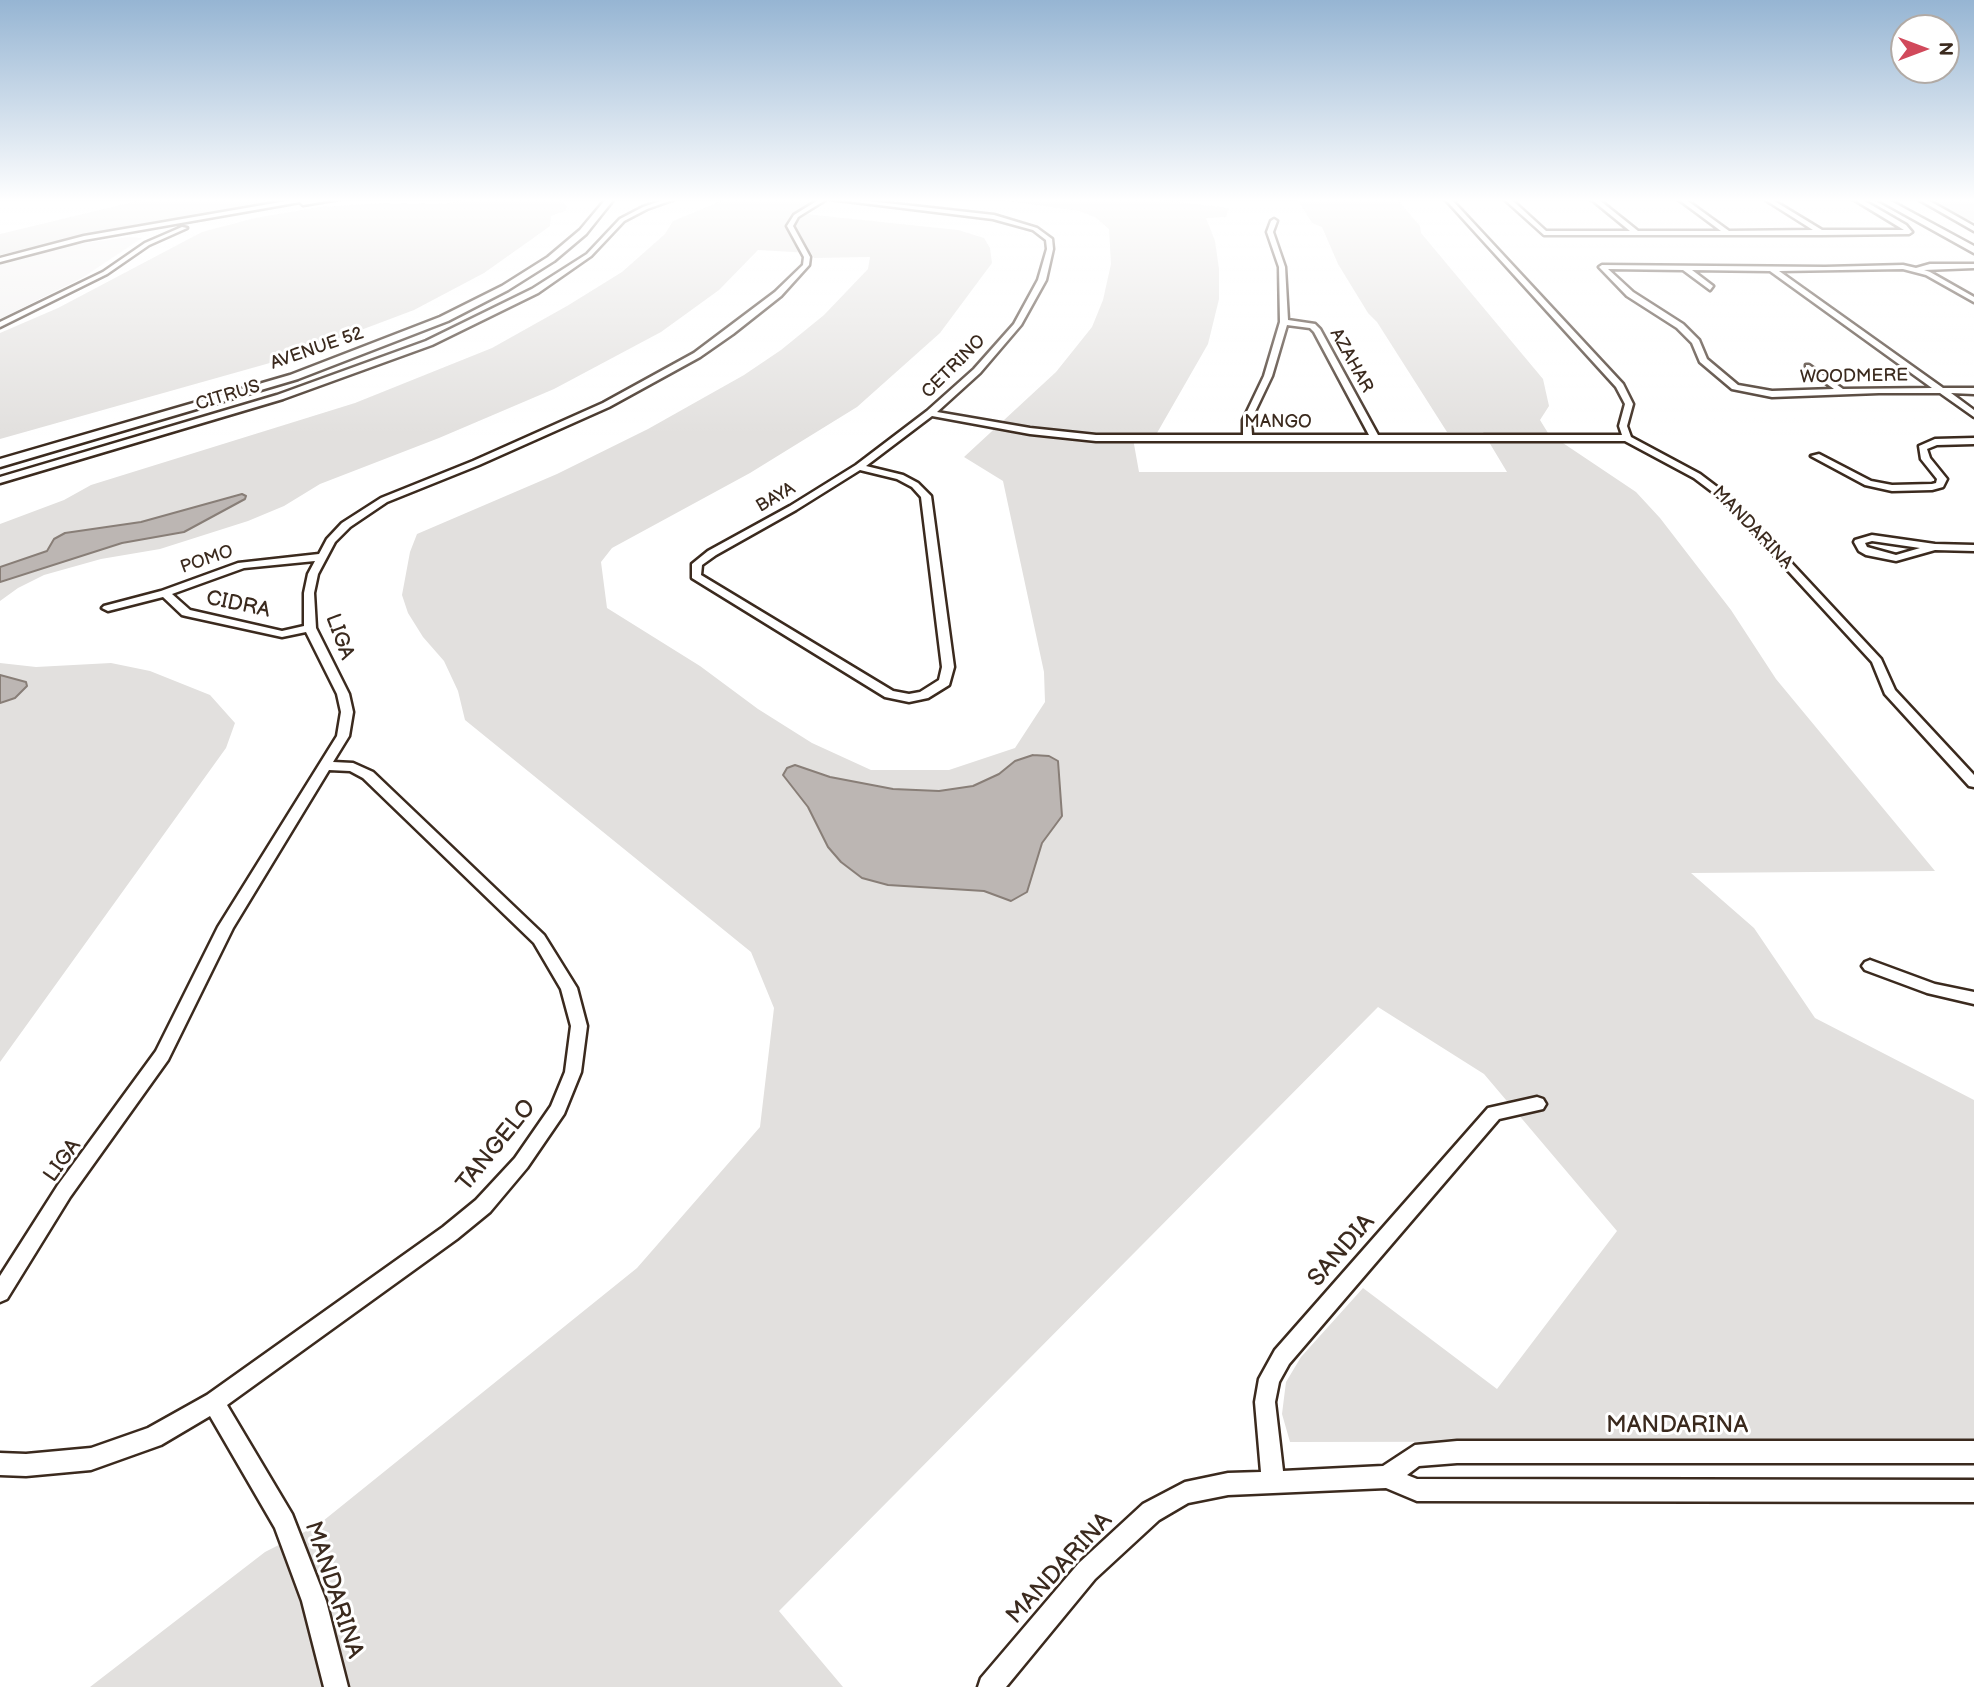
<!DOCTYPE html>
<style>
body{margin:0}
#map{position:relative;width:1974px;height:1687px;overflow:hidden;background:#fff;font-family:"Balsamiq Sans",sans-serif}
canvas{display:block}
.north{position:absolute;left:1890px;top:14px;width:70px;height:70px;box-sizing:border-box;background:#fff;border:2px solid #b1aaa5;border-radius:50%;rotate:90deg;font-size:19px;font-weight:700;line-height:28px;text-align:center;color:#3b2a1e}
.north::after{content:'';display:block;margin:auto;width:24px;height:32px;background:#d1495b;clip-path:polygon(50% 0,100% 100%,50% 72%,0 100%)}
</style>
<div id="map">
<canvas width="1974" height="1687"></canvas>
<div class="north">N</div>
</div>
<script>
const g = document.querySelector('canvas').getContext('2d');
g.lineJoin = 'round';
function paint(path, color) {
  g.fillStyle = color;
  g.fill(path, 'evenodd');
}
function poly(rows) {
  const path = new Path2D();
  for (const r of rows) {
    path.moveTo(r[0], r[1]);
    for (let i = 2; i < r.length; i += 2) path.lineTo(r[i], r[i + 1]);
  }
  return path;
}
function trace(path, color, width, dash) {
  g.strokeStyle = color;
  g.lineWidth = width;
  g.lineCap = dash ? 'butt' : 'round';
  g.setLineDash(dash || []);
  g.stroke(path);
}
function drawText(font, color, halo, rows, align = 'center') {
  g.font = font + ' "Balsamiq Sans",sans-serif';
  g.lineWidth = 6;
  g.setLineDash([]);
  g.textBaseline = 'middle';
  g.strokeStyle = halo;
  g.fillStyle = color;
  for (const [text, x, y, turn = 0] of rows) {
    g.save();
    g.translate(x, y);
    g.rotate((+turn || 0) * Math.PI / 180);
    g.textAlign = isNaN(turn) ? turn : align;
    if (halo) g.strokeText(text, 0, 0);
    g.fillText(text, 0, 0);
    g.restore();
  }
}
paint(poly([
 [129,237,142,238,82,278,0,319,0,263,78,244]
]), '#f1efee');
paint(poly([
 [145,199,294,199,128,226,0,255,0,234],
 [466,199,570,199,562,201,567,207,565,211,551,216,550,226,532,239,484,273,414,310,284,359,0,439,0,333,58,308,202,232,255,218,320,207,381,203,446,204],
 [726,199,816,199,796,213,958,230,984,238,990,248,992,263,940,333,857,407,750,473,612,548,601,562,607,608,700,666,758,709,812,743,871,770,949,770,1015,748,1045,702,1044,672,1003,481,964,457,1056,372,1092,327,1103,300,1111,264,1109,229,1095,217,1079,211,993,199,1153,199,1229,208,1226,217,1206,218,1215,241,1219,269,1219,299,1208,344,1157,433,1132,433,1139,472,1507,472,1483,432,1447,432,1377,322,1368,313,1338,264,1322,227,1312,223,1297,199,1397,199,1420,226,1421,233,1543,379,1549,406,1540,420,1548,433,1636,492,1660,518,1731,610,1776,679,1935,871,1691,873,1754,928,1815,1018,1974,1100,1974,1441,1290,1442,1282,1414,1286,1382,1301,1357,1363,1288,1497,1389,1617,1231,1484,1074,1378,1007,779,1611,843,1687,90,1687,265,1552,318,1525,637,1268,760,1127,774,1008,751,952,465,720,458,691,444,661,423,637,408,613,402,595,410,552,417,534,557,474,648,429,744,375,781,350,824,315,868,269,870,257,814,258,811,253,758,250,719,290,661,332,554,389,439,438,320,484,284,506,248,521,160,549,101,559,44,575,18,588,0,601,0,524,64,500,91,485,355,403,492,348,567,306,622,272,665,234,673,221],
 [1927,199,1974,199,1974,221,1963,220],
 [0,663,36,667,111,663,150,671,210,695,235,723,226,748,0,1062]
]), '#e2e0de');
const water = poly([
 [242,494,246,496,245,499,184,532,122,543,0,582,0,567,47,551,54,539,65,533,141,522,242,494],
 [0,675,26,682,27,686,15,698,0,703,0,675],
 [1033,755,1049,756,1058,761,1062,816,1042,843,1027,892,1011,901,984,891,888,885,862,878,841,862,828,847,808,807,783,775,787,768,795,765,830,777,893,789,939,791,973,786,999,774,1015,761,1033,755]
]);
paint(water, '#bcb6b3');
trace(water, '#887e77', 2);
const minor = poly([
 [298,199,339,199,303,205,300,202,84,240,0,262,0,258,84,236,298,199],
 [666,199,675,199,647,209,624,221,591,256,538,293,432,345,283,399,0,483,0,477,277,395,426,341,532,289,587,254,620,219,643,207,666,199],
 [820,199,827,199,798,217,793,226,810,257,809,265,781,296,733,334,700,357,609,407,479,465,387,502,350,527,335,542,318,574,314,593,316,628,349,694,353,712,349,736,333,762,353,763,373,772,544,935,577,988,587,1026,581,1072,564,1114,527,1168,490,1212,457,1239,227,1405,292,1514,326,1601,348,1687,324,1687,302,1601,275,1528,210,1416,161,1445,91,1470,26,1476,0,1475,0,1453,26,1454,91,1448,148,1428,207,1395,443,1227,476,1200,515,1158,551,1106,565,1072,571,1026,561,989,534,943,363,778,350,771,329,770,233,928,168,1060,70,1197,7,1299,0,1302,0,1276,58,1185,156,1051,218,927,337,736,341,712,337,694,306,632,282,637,186,616,182,615,163,597,108,611,102,608,104,606,161,591,238,563,319,554,327,539,342,523,381,498,473,461,603,403,694,353,775,292,803,265,804,257,787,226,794,215,820,199],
 [315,561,308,574,304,593,304,626,282,631,190,610,172,594,244,568,315,561],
 [830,199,850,199,994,215,1037,228,1052,239,1053,249,1046,280,1021,325,980,373,937,412,1030,428,1096,435,1243,435,1243,420,1264,376,1280,322,1279,267,1267,232,1271,221,1274,219,1277,221,1273,232,1285,267,1288,320,1315,324,1320,329,1378,435,1622,435,1619,426,1625,404,1616,387,1445,199,1451,199,1623,384,1633,404,1627,426,1631,437,1700,474,1729,496,1881,659,1895,690,1974,775,1974,787,1969,786,1885,694,1872,662,1723,500,1694,478,1625,441,1096,441,1030,434,932,416,866,466,903,475,918,483,931,496,954,667,949,685,928,698,909,702,885,697,692,578,692,564,708,551,790,506,856,465,927,411,974,369,1014,324,1038,280,1047,249,1046,240,1033,230,993,219,830,199],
 [1287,325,1310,328,1314,332,1369,435,1252,435,1251,420,1272,376,1287,325],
 [860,470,897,479,912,487,921,497,942,667,939,680,920,692,909,694,893,691,701,575,702,565,716,555,796,510,860,470],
 [1504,199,1511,199,1546,231,1630,231,1591,199,1598,199,1638,231,1721,231,1678,199,1685,199,1729,231,1813,230,1764,199,1771,199,1822,230,1904,230,1853,199,1861,199,1906,225,1912,232,1909,234,1822,235,1544,235,1504,199],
 [1918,199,1926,199,1974,226,1974,231,1918,199],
 [182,227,187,228,149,245,107,274,0,327,0,322,103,272,145,243,182,227],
 [1930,264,1974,264,1974,268,1924,270,1930,272,1974,297,1974,302,1926,275,1903,269,1779,271,1943,388,1974,388,1974,394,1951,393,1974,410,1974,417,1940,393,1879,393,1772,397,1732,389,1700,362,1692,343,1677,328,1627,296,1599,267,1602,265,1825,267,1903,265,1916,268,1930,264],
 [1608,269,1683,270,1710,290,1713,286,1692,270,1770,271,1932,388,1843,389,1809,365,1806,365,1806,369,1834,389,1772,391,1738,385,1707,359,1699,340,1683,324,1633,292,1608,269],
 [1974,438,1974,444,1937,445,1927,449,1930,458,1947,479,1943,487,1932,490,1892,491,1865,485,1811,456,1819,454,1871,481,1892,485,1932,484,1936,483,1937,479,1921,459,1919,446,1935,439,1974,438],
 [1872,535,1935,544,1974,545,1974,551,1935,550,1896,561,1866,555,1859,551,1854,542,1855,540,1872,535],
 [1872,541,1920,548,1896,555,1867,547,1865,543,1872,541],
 [1870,960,1935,984,1974,992,1974,1004,1927,993,1865,970,1862,966,1865,962,1870,960],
 [1537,1097,1543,1099,1546,1104,1543,1109,1499,1119,1289,1364,1279,1382,1275,1402,1283,1471,1383,1466,1415,1445,1457,1441,1974,1441,1974,1463,1457,1463,1419,1466,1407,1475,1417,1479,1974,1480,1974,1502,1417,1501,1386,1488,1228,1495,1188,1503,1159,1520,1095,1579,1006,1687,978,1687,981,1678,1079,1563,1143,1504,1185,1482,1228,1473,1261,1472,1255,1402,1259,1379,1275,1350,1488,1108,1537,1097]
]);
const secondary = poly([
 [606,199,614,199,586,234,554,261,508,290,448,321,298,379,0,467,0,459,290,375,440,317,502,286,548,257,580,230,606,199],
 [1877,199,1887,199,1974,246,1974,253,1877,199]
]);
trace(minor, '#3b2a1e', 5);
trace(secondary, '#3b2a1e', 5);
paint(minor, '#fff');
paint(secondary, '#fff');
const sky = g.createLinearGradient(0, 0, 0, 435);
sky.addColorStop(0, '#96b5d3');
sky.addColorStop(0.46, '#fff');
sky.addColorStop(1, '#ffffff00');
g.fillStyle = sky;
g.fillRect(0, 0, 1974, 435);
drawText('18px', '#3b2a1e', '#fff', [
 ["AVENUE 52",317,349,-19],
 ["AZAHAR",1351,361,61],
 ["CETRINO",954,367,-45],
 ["WOODMERE",1854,377,-1],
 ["CITRUS",228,396,-17],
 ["MANGO",1278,422],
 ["BAYA",776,498,-30],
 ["MANDARINA",1752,528,46],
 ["POMO",207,560,-19]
]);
drawText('21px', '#3b2a1e', '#fff', [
 ["CIDRA",238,605,12],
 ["LIGA",339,637,70],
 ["LIGA",63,1161,-54]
]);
drawText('24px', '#3b2a1e', '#fff', [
 ["TANGELO",497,1146,-51],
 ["SANDIA",1342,1251,-49],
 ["MANDARINA",1677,1426],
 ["MANDARINA",1060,1569,-47],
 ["MANDARINA",333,1590,72]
]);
</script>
